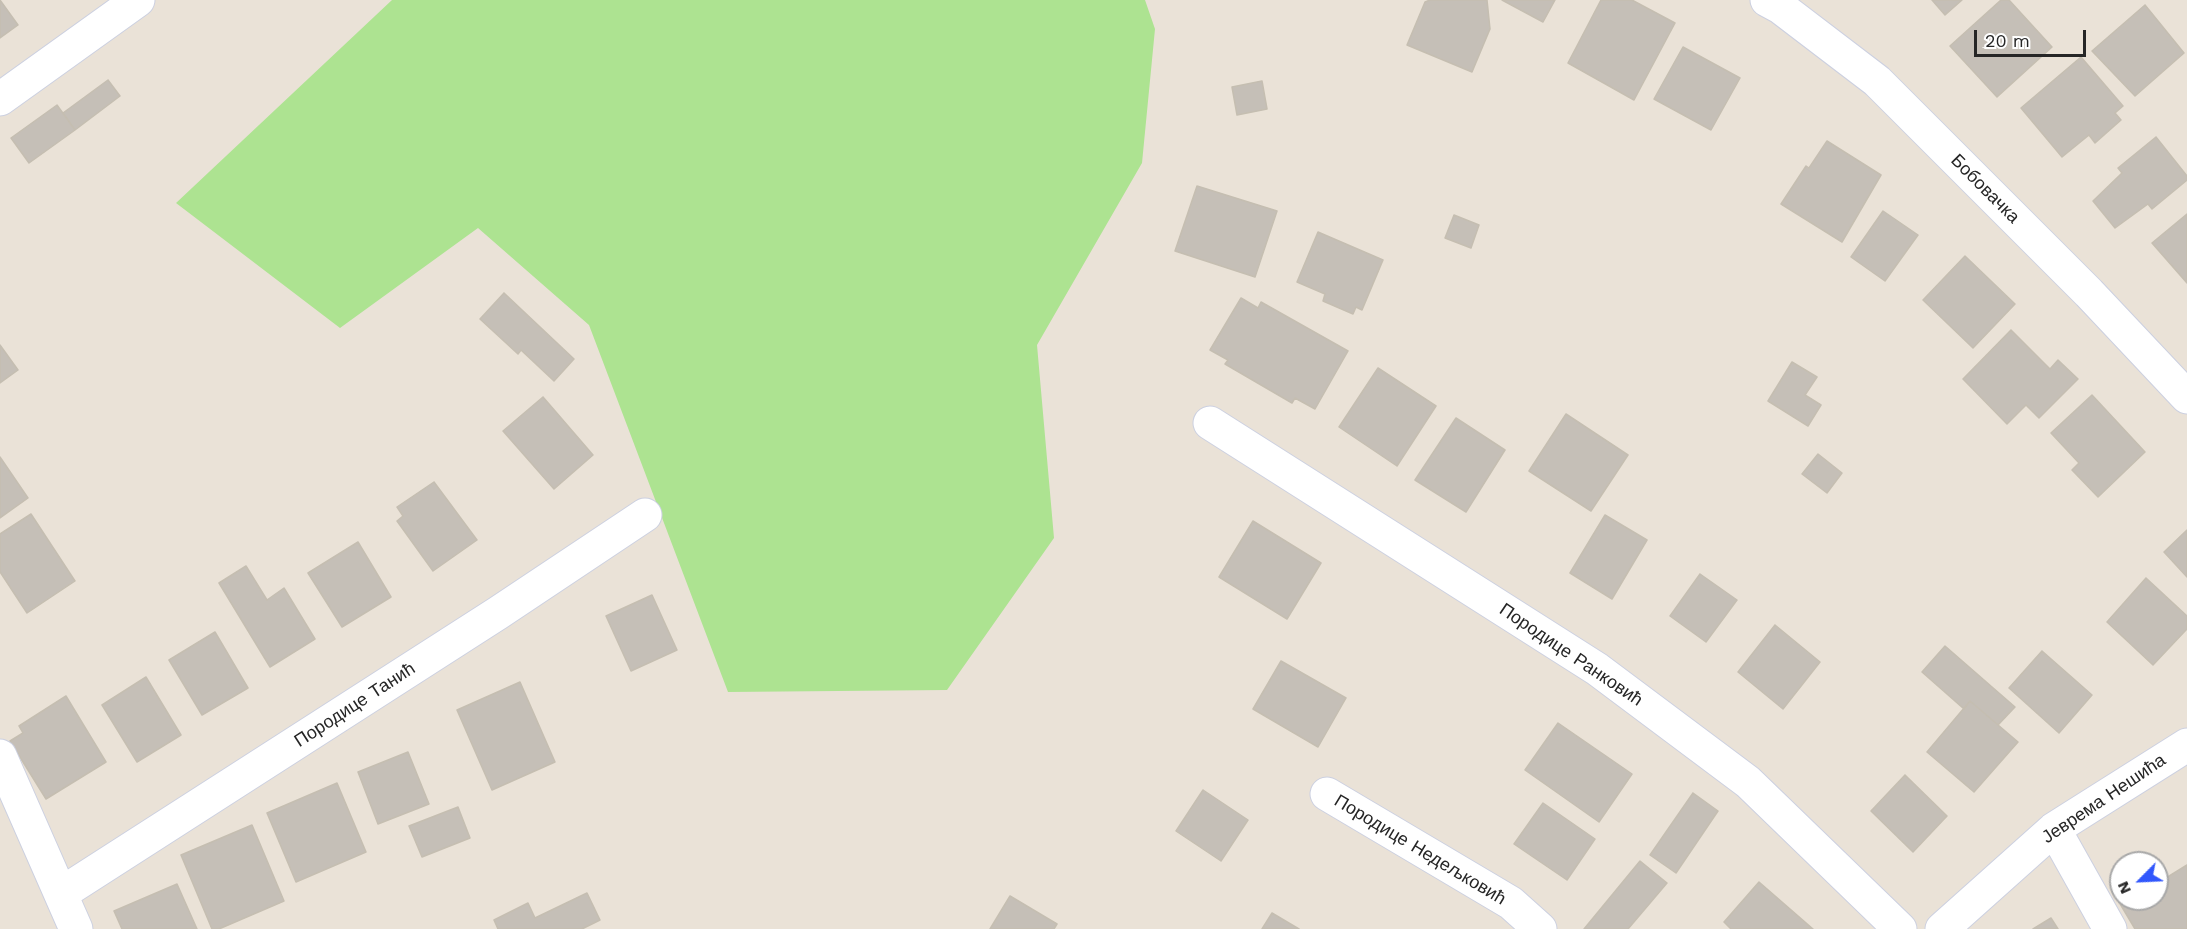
<!DOCTYPE html>
<meta charset="utf-8">
<style>
body{margin:0}
#map{position:relative;width:2187px;height:929px;overflow:hidden;background:#eae2d7;font-family:"Work Sans",sans-serif}
canvas{display:block}
.north{position:absolute;left:2109px;top:851px;width:60px;height:60px;box-sizing:border-box;background:#fff;border:2px solid #a8a8a8;border-radius:50%;rotate:246deg;font-size:16px;font-weight:700;line-height:24px;text-align:center;color:#262626}
.north::after{content:'';display:block;margin:auto;width:21px;height:27px;background:#3157fc;clip-path:polygon(50% 0,100% 100%,50% 72%,0 100%)}
.scale{position:absolute;left:1974px;top:30px;width:112px;height:27px;box-sizing:border-box;border:3px solid #262626;border-top:0;padding-left:8px;font-size:18px;line-height:21px;white-space:nowrap;color:#262626;-webkit-text-stroke:4px #fff;paint-order:stroke}
</style>
<div id="map">
<canvas width="2187" height="929"></canvas>
<div class="north">N</div>
<div class="scale">20 m</div>
</div>
<script>
const g = document.querySelector('canvas').getContext('2d');
g.lineJoin = 'round';
function paint(path, color) {
  g.fillStyle = color;
  g.fill(path, 'evenodd');
}
function poly(rows) {
  const path = new Path2D();
  for (const r of rows) {
    path.moveTo(r[0], r[1]);
    for (let i = 2; i < r.length; i += 2) path.lineTo(r[i], r[i + 1]);
  }
  return path;
}
function trace(path, color, width, dash) {
  g.strokeStyle = color;
  g.lineWidth = width;
  g.lineCap = dash ? 'butt' : 'round';
  g.setLineDash(dash || []);
  g.stroke(path);
}
function drawText(font, color, halo, rows, align = 'center') {
  g.font = font + ' "Work Sans",sans-serif';
  g.lineWidth = 4.5;
  g.setLineDash([]);
  g.textBaseline = 'middle';
  g.strokeStyle = halo;
  g.fillStyle = color;
  for (const [text, x, y, turn = 0] of rows) {
    g.save();
    g.translate(x, y);
    g.rotate((+turn || 0) * Math.PI / 180);
    g.textAlign = isNaN(turn) ? turn : align;
    if (halo) g.strokeText(text, 0, 0);
    g.fillText(text, 0, 0);
    g.restore();
  }
}
paint(poly([
 [392,0,1145,0,1155,29,1142,163,1037,345,1054,538,947,690,728,692,589,325,478,228,340,328,176,203]
]), '#ade391');
const building = poly([
 [0,0,18,25,0,38,0,0],
 [1430,0,1487,0,1490,29,1472,72,1407,45,1425,2,1430,0],
 [1502,0,1555,0,1543,22,1502,0],
 [1601,0,1632,0,1675,23,1634,100,1568,63,1601,0],
 [1932,0,1962,0,1945,15,1932,0],
 [2001,0,2009,0,2052,47,1997,97,1950,46,2001,0],
 [2145,5,2184,53,2135,96,2092,51,2145,5],
 [1683,47,1740,78,1711,130,1654,99,1683,47],
 [2081,57,2123,106,2115,113,2121,120,2095,143,2089,135,2062,157,2021,108,2081,57],
 [108,80,120,96,75,130,63,113,108,80],
 [1262,81,1267,109,1237,115,1232,87,1262,81],
 [57,105,75,130,29,163,11,138,57,105],
 [2156,137,2187,176,2187,180,2152,209,2148,204,2115,228,2093,201,2122,173,2118,168,2156,137],
 [1827,141,1881,175,1842,242,1781,204,1806,166,1809,168,1827,141],
 [1197,186,1277,211,1255,277,1175,251,1197,186],
 [1883,211,1918,235,1885,281,1851,257,1883,211],
 [2187,214,2187,283,2152,243,2187,214],
 [1454,215,1479,225,1471,248,1445,238,1454,215],
 [1318,232,1383,260,1362,310,1356,307,1353,314,1323,301,1325,294,1297,282,1318,232],
 [1965,256,2015,304,1973,348,1923,300,1965,256],
 [504,293,574,359,554,381,521,350,518,354,480,319,504,293],
 [1241,298,1258,308,1261,302,1348,351,1315,409,1295,398,1292,403,1225,364,1228,360,1210,350,1241,298],
 [2011,330,2050,369,2058,360,2078,379,2039,418,2026,405,2007,424,1963,379,2011,330],
 [0,345,18,370,0,383,0,345],
 [1792,362,1817,377,1805,395,1821,405,1808,426,1768,401,1792,362],
 [1378,368,1436,406,1397,466,1339,427,1378,368],
 [2092,395,2145,452,2098,497,2072,470,2079,463,2051,433,2092,395],
 [543,397,593,455,554,489,503,431,543,397],
 [1566,414,1628,455,1591,511,1529,471,1566,414],
 [1456,418,1505,450,1466,512,1415,480,1456,418],
 [1818,454,1842,473,1827,493,1802,474,1818,454],
 [0,457,28,498,0,518,0,457],
 [434,482,477,540,433,571,397,521,403,516,397,507,434,482],
 [31,514,75,581,27,613,0,572,0,534,31,514],
 [1605,515,1647,540,1612,599,1570,573,1605,515],
 [1253,521,1321,563,1287,619,1219,577,1253,521],
 [2187,530,2187,577,2164,552,2187,530],
 [358,542,391,597,342,627,308,573,358,542],
 [246,566,267,600,284,588,315,639,270,667,219,583,246,566],
 [1700,574,1737,600,1706,642,1670,616,1700,574],
 [2146,578,2187,616,2187,629,2153,665,2107,622,2146,578],
 [652,595,677,650,631,671,606,616,652,595],
 [1775,625,1820,662,1783,709,1738,672,1775,625],
 [215,632,248,688,202,715,169,660,215,632],
 [1945,646,2015,707,1998,725,1970,701,1964,709,1922,672,1945,646],
 [2042,651,2092,695,2059,733,2009,688,2042,651],
 [1281,661,1346,698,1318,747,1253,709,1281,661],
 [146,677,181,735,137,762,102,705,146,677],
 [520,682,555,762,492,790,457,710,520,682],
 [66,696,106,762,46,799,10,741,23,733,19,726,66,696],
 [1970,701,2018,742,1974,792,1927,752,1970,701],
 [1558,723,1632,774,1599,822,1525,770,1558,723],
 [408,752,429,804,378,824,358,772,408,752],
 [1905,775,1947,816,1913,852,1871,811,1905,775],
 [337,783,366,852,296,882,267,813,337,783],
 [1203,790,1248,820,1221,861,1176,831,1203,790],
 [1693,793,1718,811,1676,873,1650,855,1693,793],
 [1543,803,1595,839,1567,880,1514,844,1543,803],
 [458,807,470,838,422,857,409,826,458,807],
 [252,825,284,901,219,929,212,929,181,855,252,825],
 [1640,861,1667,883,1628,929,1584,929,1640,861],
 [2187,865,2187,929,2135,929,2116,897,2121,894,2121,899,2157,899,2157,872,2161,870,2166,878,2187,865],
 [1759,882,1813,929,1731,929,1724,922,1759,882],
 [177,884,197,929,122,929,114,911,177,884],
 [587,893,600,920,582,929,498,929,494,920,528,903,535,918,587,893],
 [1010,896,1057,924,1054,929,990,929,1010,896],
 [1272,913,1299,929,1262,929,1272,913],
 [2051,918,2058,929,2033,929,2051,918]
]);
paint(building, '#c5bfb7');
trace(building, '#c5beb1', 1.5);
const minor = poly([
 [1767,0,1780,7,1877,81,2089,293,2187,397],
 [0,99,138,0],
 [1210,423,1597,669,1748,782,1900,929],
 [0,756,76,929],
 [1327,794,1511,903,1540,929],
 [2054,829,2110,929],
 [62,893,498,613,645,515],
 [1942,929,2054,829,2187,745]
]);
trace(minor, '#ccd0e0', 35);
trace(minor, '#fff', 33);
drawText('18px', '#262626', '#fff', [
 ["Бобовачка",1985,189,45],
 ["Породице Ранковић",1571,655,34],
 ["Породице Танић",355,705,-33],
 ["Јеврема Нешића",2104,799,-34],
 ["Породице Недељковић",1420,850,31]
]);
</script>
